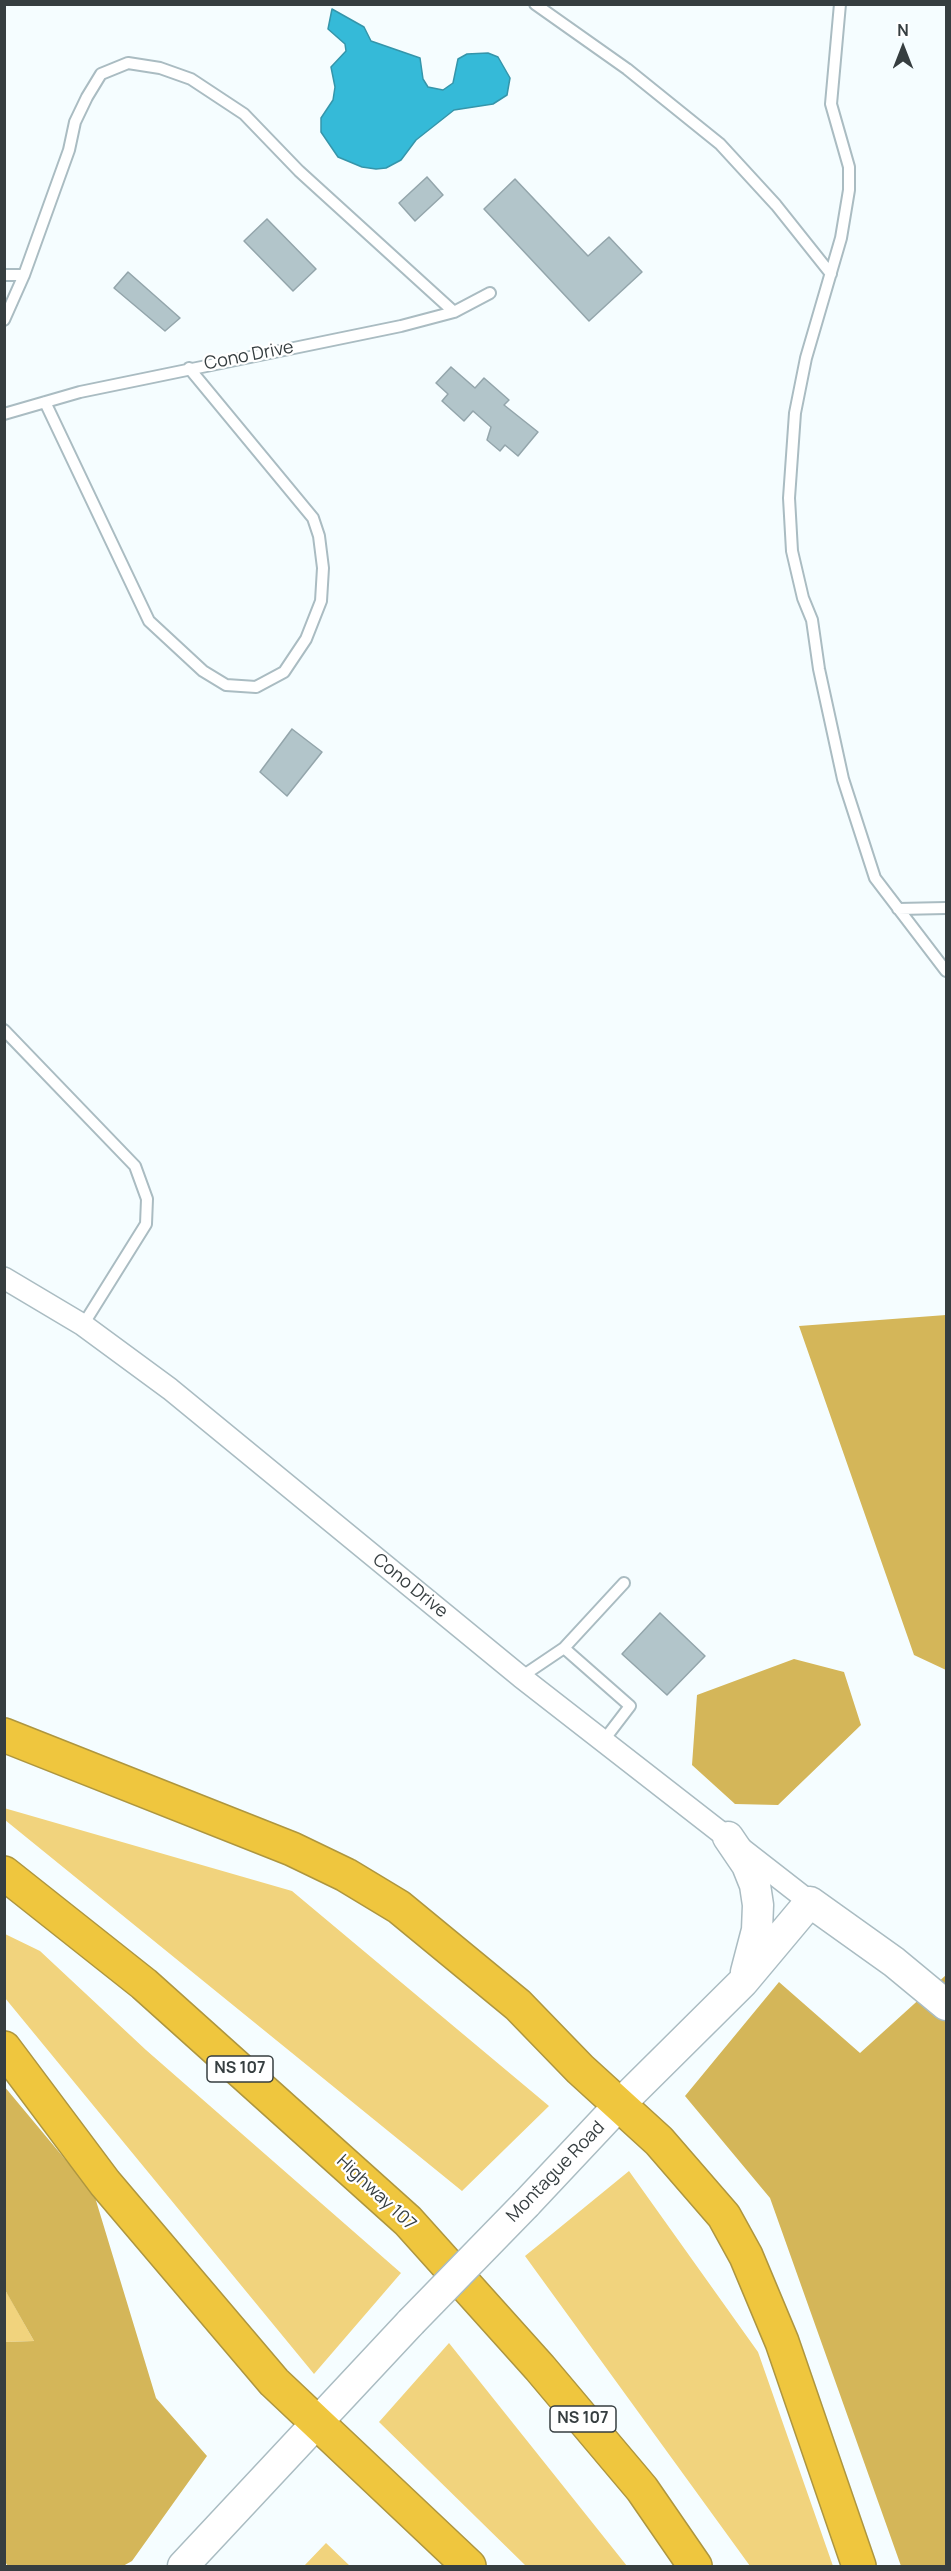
<!DOCTYPE html>
<style>
body{margin:0}
#map{position:relative;width:951px;height:2571px;overflow:hidden;background:#f5fdff;font-family:Manrope,sans-serif}
canvas{display:block}
.frame{position:absolute;inset:0;border:6px solid #363e40;pointer-events:none}
.north{position:absolute;left:873px;top:18px;width:60px;height:60px;-webkit-text-stroke:4px #fff;paint-order:stroke;rotate:0deg;font-size:16px;font-weight:700;line-height:24px;text-align:center;color:#363e40}
.north::after{content:'';display:block;margin:auto;width:21px;height:27px;background:#363e40;clip-path:polygon(50% 0,100% 100%,50% 72%,0 100%)}
</style>
<div id="map">
<canvas width="951" height="2571"></canvas>
<div class="frame"></div>
<div class="north">N</div>
</div>
<script>
const g = document.querySelector('canvas').getContext('2d');
g.lineJoin = 'round';
function paint(path, color) {
  g.fillStyle = color;
  g.fill(path, 'evenodd');
}
function poly(rows) {
  const path = new Path2D();
  for (const r of rows) {
    path.moveTo(r[0], r[1]);
    for (let i = 2; i < r.length; i += 2) path.lineTo(r[i], r[i + 1]);
  }
  return path;
}
function trace(path, color, width, dash) {
  g.strokeStyle = color;
  g.lineWidth = width;
  g.lineCap = dash ? 'butt' : 'round';
  g.setLineDash(dash || []);
  g.stroke(path);
}
function drawText(font, color, halo, rows, align = 'center') {
  g.font = font + ' Manrope,sans-serif';
  g.lineWidth = 4.5;
  g.setLineDash([]);
  g.textBaseline = 'middle';
  g.strokeStyle = halo;
  g.fillStyle = color;
  for (const [text, x, y, turn = 0] of rows) {
    g.save();
    g.translate(x, y);
    g.rotate((+turn || 0) * Math.PI / 180);
    g.textAlign = isNaN(turn) ? turn : align;
    if (halo) g.strokeText(text, 0, 0);
    g.fillText(text, 0, 0);
    g.restore();
  }
}
paint(poly([
 [4,1808,292,1891,549,2106,462,2191,5,1820],
 [5,1934,40,1951,146,2050,401,2273,314,2374,5,1998],
 [629,2171,758,2352,833,2566,750,2566,525,2256],
 [4,2290,7,2293,34,2341,5,2342],
 [449,2343,627,2566,526,2566,379,2422],
 [326,2543,350,2566,304,2566]
]), '#f1d37d');
paint(poly([
 [946,1315,946,1670,914,1655,799,1326],
 [794,1659,844,1672,861,1725,778,1805,735,1804,692,1765,697,1695],
 [946,1975,946,2566,901,2566,770,2198,685,2096,779,1982,860,2053],
 [4,2086,94,2194,156,2398,207,2456,132,2561,123,2566,8,2566,5,2562,5,2342,34,2341,5,2290]
]), '#d4b659');
const water = poly([
 [332,9,364,27,371,41,420,58,423,79,428,87,443,90,453,83,458,59,467,54,488,53,498,57,510,78,507,95,493,104,454,110,416,140,401,160,386,168,376,169,362,167,338,157,321,132,321,118,333,100,335,87,331,67,346,51,345,44,328,29,332,9]
]);
paint(water, '#35bad8');
trace(water, '#3595aa', 1.5);
const building = poly([
 [427,177,443,195,415,221,399,203,427,177],
 [515,179,588,256,609,237,642,272,589,321,484,209,515,179],
 [267,219,316,269,293,291,244,241,267,219],
 [128,272,180,318,165,331,114,288,128,272],
 [451,367,475,388,484,378,509,400,504,405,538,432,518,456,505,445,500,451,487,440,491,427,473,411,464,421,442,401,448,394,436,383,451,367],
 [292,729,322,752,287,796,260,772,292,729],
 [660,1613,705,1656,667,1695,622,1654,660,1613]
]);
paint(building, '#b2c5ca');
trace(building, '#93a5ab', 1.5);
const lane = poly([
 [535,4,627,69,720,144,776,205,831,274],
 [840,4,831,104,849,167,849,190,841,238,806,358,795,413,789,498,792,551,803,598,812,620,819,669,843,779,875,878,946,971],
 [4,275,24,275],
 [4,320,24,275,69,150,75,122,87,97,101,74,128,63,160,68,191,79,244,114,299,171,454,312],
 [45,402,149,621,203,671,226,685,256,687,284,672,306,639,321,601,323,568,319,536,313,518,189,368],
 [4,414,80,392,401,326,454,312,490,293],
 [898,909,946,908],
 [4,1030,135,1166,147,1199,146,1224,83,1325],
 [564,1648,630,1706,604,1740],
 [521,1677,564,1648,624,1583]
]);
const street = poly([
 [4,1278,83,1325,170,1389,521,1677,810,1902]
]);
const secondary = poly([
 [728,1837,747,1865,755,1885,758,1905,757,1930,746,1972],
 [526,2204,620,2104,743,1982,810,1902,894,1962,946,2005],
 [183,2566,411,2322]
]);
const highway = poly([
 [4,1735,292,1849,346,1875,399,1907,518,2005,580,2069,659,2141,724,2216,746,2256,782,2342,859,2566],
 [4,1873,144,1984,408,2221,540,2368,642,2489,695,2566],
 [4,2048,105,2183,274,2382,469,2566]
]);
trace(lane, '#aabcc2', 14);
trace(street, '#aabcc2', 24);
trace(secondary, '#aabcc2', 33);
trace(highway, '#ae963f', 36);
trace(lane, '#fff', 10);
trace(street, '#fff', 21);
trace(secondary, '#fff', 30);
trace(highway, '#efc63e', 33);
const secondaryBridge = poly([
 [411,2322,526,2204]
]);
trace(secondaryBridge, '#aabcc2', 33, []);
trace(secondaryBridge, '#fff', 30);
for (const [x, y, w] of [
 [240,2069,66],
 [583,2419,66]
]) {
  const box = new Path2D();
  box.roundRect(x - w / 2, y - 13, w, 26, 4.5);
  g.fillStyle = '#fff';
  g.fill(box);
  trace(box, '#363e40', 1.5);
}
drawText('bold 16px', '#363e40', null, [
 ["NS 107",240,2069],
 ["NS 107",583,2419]
]);
drawText('18px', '#363e40', '#fff', [
 ["Cono Drive",249,356,-11],
 ["Cono Drive",410,1586,39],
 ["Montague Road",556,2172,-46],
 ["Highway 107",376,2193,43]
]);
</script>
